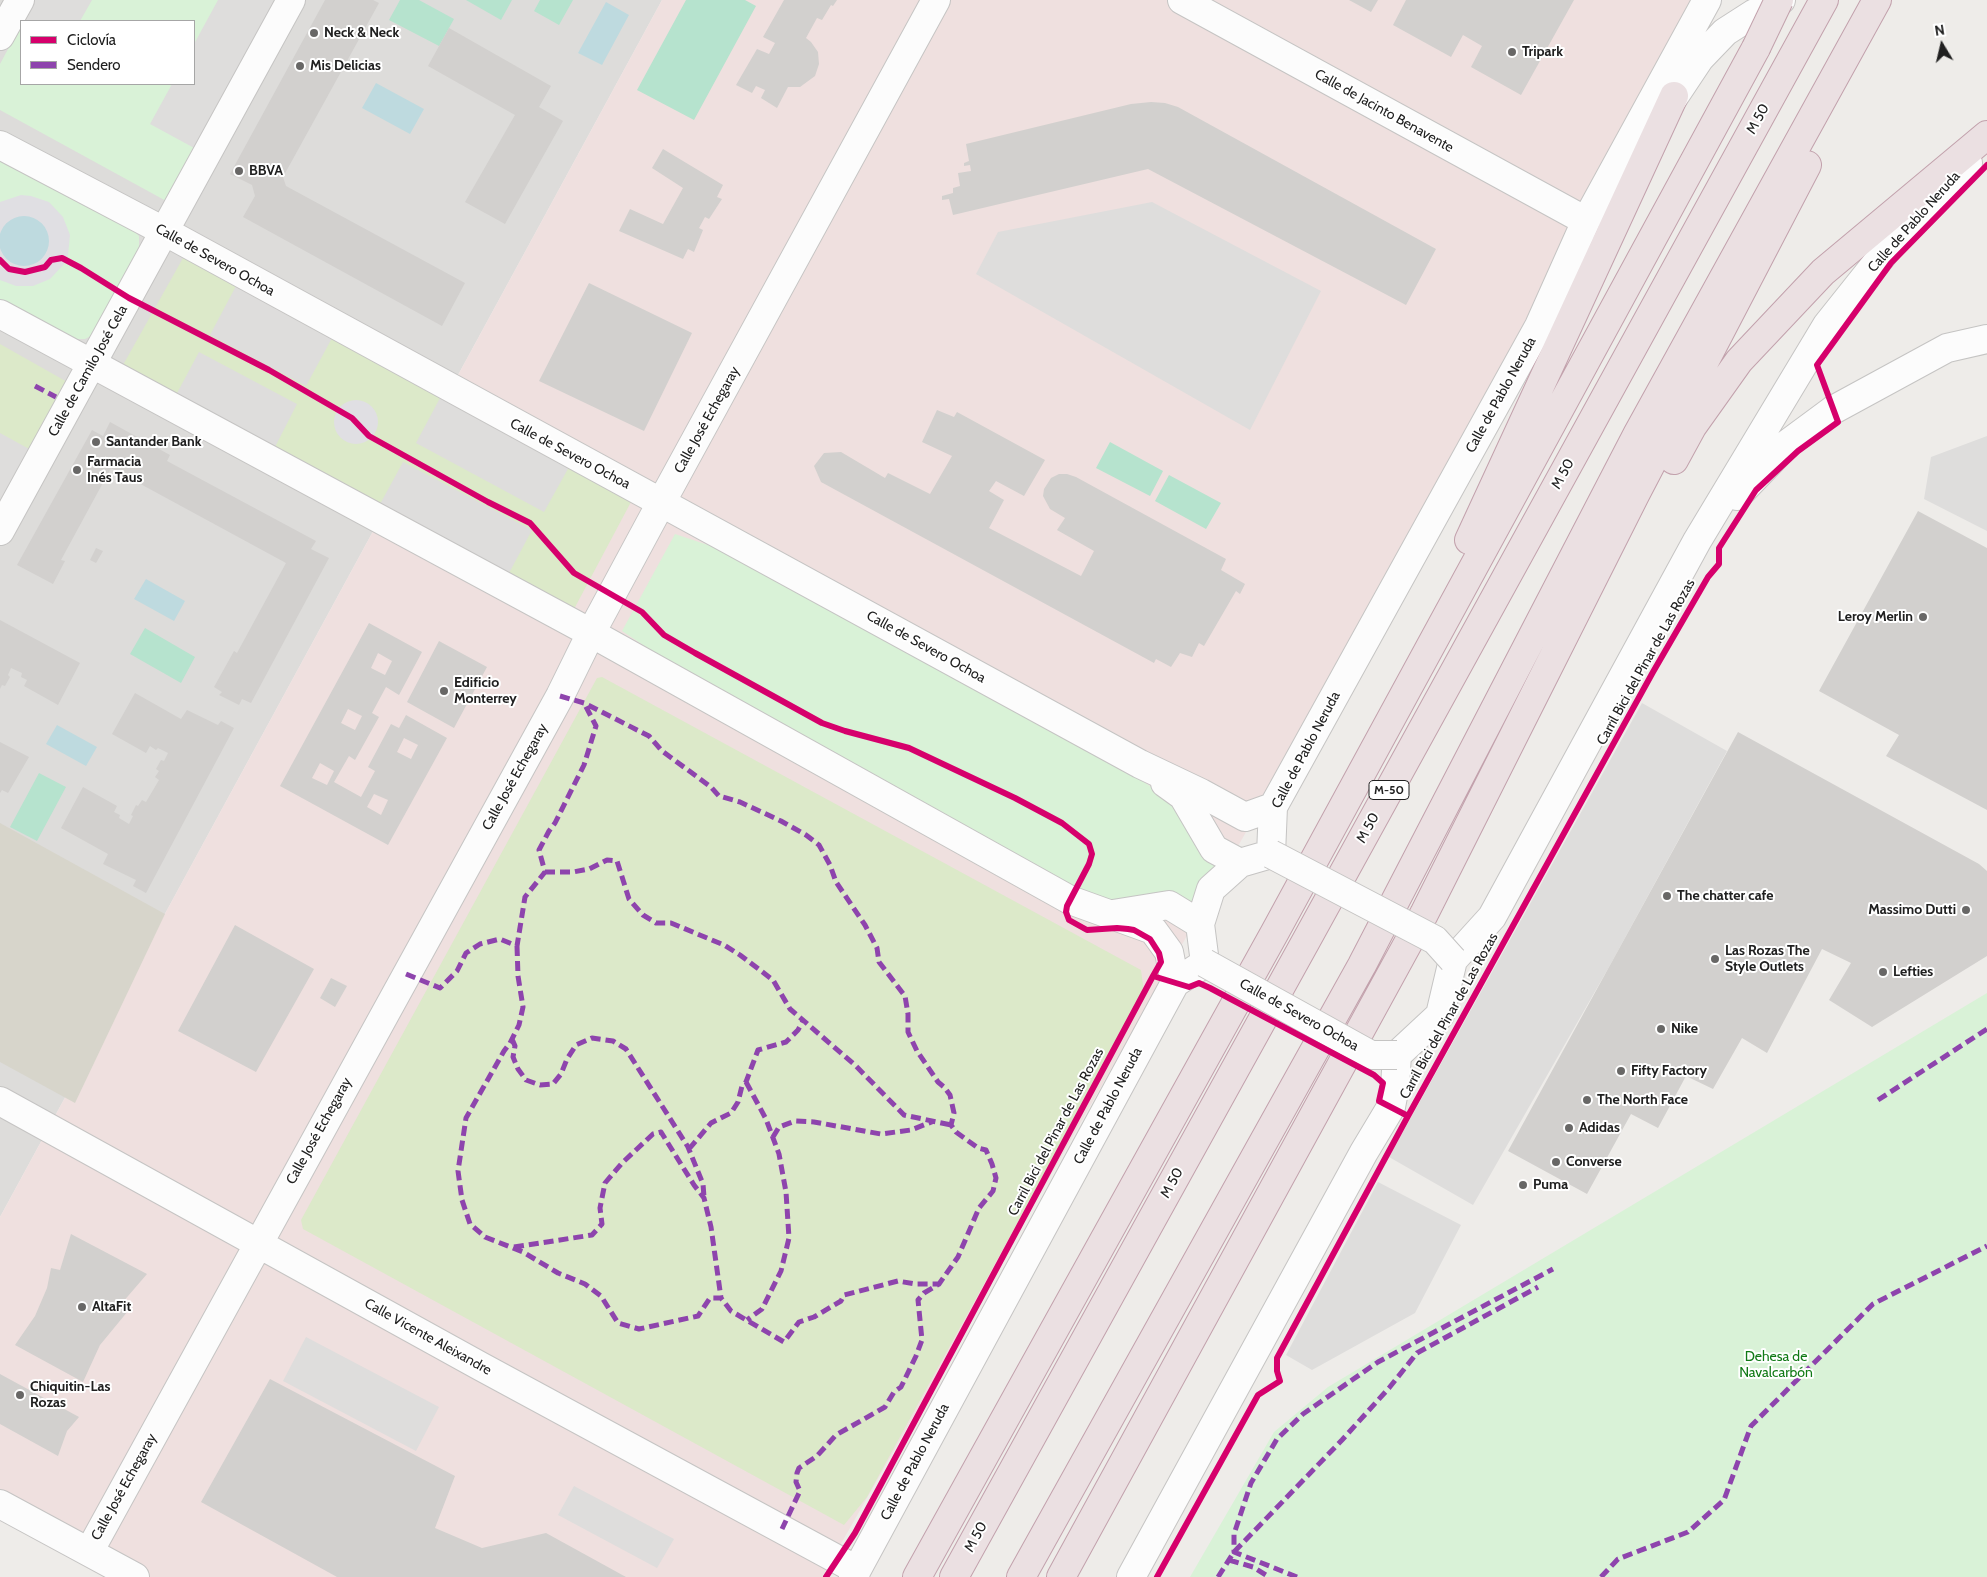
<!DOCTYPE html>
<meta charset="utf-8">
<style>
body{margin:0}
#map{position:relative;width:1987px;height:1577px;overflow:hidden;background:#eeece9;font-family:Cabin,sans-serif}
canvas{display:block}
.legend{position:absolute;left:20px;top:20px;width:175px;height:65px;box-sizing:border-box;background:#fff;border:1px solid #a6a6a6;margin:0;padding:6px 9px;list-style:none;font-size:15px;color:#202020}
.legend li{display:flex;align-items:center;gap:10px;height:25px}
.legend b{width:25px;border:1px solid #a6a6a6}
.north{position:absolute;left:1917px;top:20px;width:50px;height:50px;-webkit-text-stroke:4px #fff;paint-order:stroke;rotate:351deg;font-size:14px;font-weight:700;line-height:20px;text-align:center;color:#202020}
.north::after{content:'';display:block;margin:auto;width:18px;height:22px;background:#202020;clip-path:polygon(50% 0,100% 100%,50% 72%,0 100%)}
</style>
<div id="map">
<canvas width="1987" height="1577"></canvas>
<ul class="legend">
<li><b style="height:6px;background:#d6006c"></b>Ciclovía</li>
<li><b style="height:6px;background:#8e44ad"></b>Sendero</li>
</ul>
<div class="north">N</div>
</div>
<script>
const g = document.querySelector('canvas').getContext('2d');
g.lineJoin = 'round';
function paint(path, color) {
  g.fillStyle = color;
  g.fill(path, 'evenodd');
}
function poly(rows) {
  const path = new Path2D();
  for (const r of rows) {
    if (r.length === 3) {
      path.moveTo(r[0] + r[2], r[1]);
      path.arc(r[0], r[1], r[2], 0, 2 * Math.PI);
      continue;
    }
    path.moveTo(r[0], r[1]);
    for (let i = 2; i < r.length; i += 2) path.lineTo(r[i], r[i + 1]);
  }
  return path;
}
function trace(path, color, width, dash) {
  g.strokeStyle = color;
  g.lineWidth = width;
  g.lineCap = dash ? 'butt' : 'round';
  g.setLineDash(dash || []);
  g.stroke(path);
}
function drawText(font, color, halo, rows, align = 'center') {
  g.font = font + ' Cabin,sans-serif';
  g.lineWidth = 4;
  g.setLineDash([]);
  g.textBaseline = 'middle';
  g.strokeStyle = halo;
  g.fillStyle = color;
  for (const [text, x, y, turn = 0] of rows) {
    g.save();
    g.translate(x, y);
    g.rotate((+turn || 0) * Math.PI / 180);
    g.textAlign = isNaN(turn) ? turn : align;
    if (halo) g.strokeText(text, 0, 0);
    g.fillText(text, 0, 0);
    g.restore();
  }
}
paint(poly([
 [0,0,662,0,0,1217],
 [21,21,194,21,194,84,21,84]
]), '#dddcda');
paint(poly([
 [662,0,1703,0,1534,326,822,1577,148,1577,0,1496,0,1217]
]), '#efe0df');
paint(poly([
 [0,823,165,914,75,1103,0,1062]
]), '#d7d5cb');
paint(poly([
 [183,258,631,502,573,611,123,365],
 [0,344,69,383,0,505],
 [602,677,1141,970,1144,992,867,1497,844,1525,303,1229,301,1220,597,678]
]), '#dce9c9');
paint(poly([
 [35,0,279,0,168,202,0,110,0,64,21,25,21,84,194,84,194,21,23,21],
 [0,157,134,231,139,236,139,253,93,335,85,339,76,339,65,335,0,299],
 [675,534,714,547,1125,770,1172,800,1216,864,1202,883,1194,904,1110,901,1067,885,658,655,622,631],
 [1987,993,1987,1577,1190,1577,1274,1432,1328,1387]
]), '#d9f2d7');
paint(poly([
 [400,0,419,0,454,19,439,46,389,20],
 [466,0,512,0,501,20],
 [540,0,573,0,559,25,534,11],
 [686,0,745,0,756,6,694,120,637,90],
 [1110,442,1163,471,1150,496,1096,468],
 [1169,475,1221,503,1206,529,1155,501],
 [145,628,195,657,181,683,130,654],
 [39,773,66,787,37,841,10,827]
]), '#b6e3ce');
paint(poly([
 [35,0,92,0,80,21,23,21],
 [218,0,279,0,196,149,150,124,172,84,194,84,194,44],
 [1152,202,1321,291,1250,430,976,274,998,232],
 [236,286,332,338,306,386,210,335],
 [199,352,297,404,275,447,176,395],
 [440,398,569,467,544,512,416,443],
 [0,433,31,450,0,505],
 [1987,436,1987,531,1924,499,1931,457],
 [403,462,532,530,508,575,379,506],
 [1642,703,1727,751,1609,967,1473,1205,1389,1157],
 [1378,1182,1461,1225,1415,1313,1312,1370,1286,1355],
 [306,1337,439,1407,416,1451,283,1381],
 [574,1486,674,1539,657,1568,558,1515]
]), '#dedddc');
paint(poly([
 [21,195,31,196,49,202,63,217,70,235,68,255,64,264,50,279,33,286,16,286,0,280,0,202],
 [356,422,22]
]), '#e0dfe3');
paint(poly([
 [606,2,629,15,602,65,578,53],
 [376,83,424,109,410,134,362,108],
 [24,241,25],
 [146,579,185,601,174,621,134,599],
 [57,725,97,747,86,766,46,744]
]), '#bedadf');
paint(poly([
 [325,0,373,0,379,3,283,177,286,186,465,283,442,326,243,217,255,196,252,185,230,174],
 [784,0,837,0,833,6,831,5,822,20,817,18,806,38,811,42,818,52,819,64,815,76,800,87,788,87,777,108,761,98,765,90,756,86,752,93,736,85,757,49,769,54,775,43,763,37],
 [1349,0,1378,0,1371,12],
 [1406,0,1574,0,1521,95,1471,67,1482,46,1463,35,1451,57,1393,25],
 [449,28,551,86,539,107,563,121,505,224,465,202,515,115,428,66],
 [1151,102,1165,103,1178,107,1436,249,1406,305,1148,169,953,215,949,199,942,200,942,196,953,193,953,188,960,186,958,173,971,171,970,165,964,166,964,163,969,161,966,144,1131,104],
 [663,149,723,185,717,197,722,199,709,219,705,217,699,228,703,230,694,252,688,249,683,259,619,231,630,209,663,224,683,188,652,168],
 [589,283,692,333,644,431,539,381],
 [937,410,954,417,957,412,1045,460,1024,496,996,481,989,491,1004,500,989,528,1081,576,1094,551,1057,530,1065,518,1050,509,1043,496,1044,489,1051,478,1059,474,1067,474,1076,477,1226,559,1221,570,1245,584,1240,594,1236,591,1204,646,1199,643,1192,657,1180,653,1171,667,1156,659,1154,663,821,482,814,466,824,453,841,452,885,478,888,473,930,494,952,456,922,442],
 [110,422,170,455,167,461,316,541,311,549,329,558,251,703,242,699,239,705,219,695,222,692,214,687,234,651,237,653,286,563,111,468,61,560,65,561,53,584,17,565,92,430,103,436],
 [1918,511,1987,548,1987,810,1886,756,1899,735,1819,691],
 [96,548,103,551,96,563,90,560],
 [0,620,80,663,58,705,24,686,27,680,21,677,22,673,11,668,8,675,10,677,5,686,2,685,0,689],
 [369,623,422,652,399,695,386,687,372,713,379,717,355,760,349,756,334,782,361,797,375,771,368,767,391,724,399,728,406,715,447,738,388,845,280,786],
 [378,653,392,661,385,675,371,668],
 [348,709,362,716,355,730,341,723],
 [404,738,418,745,411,759,397,752],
 [320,763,334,771,327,785,312,778],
 [374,794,388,800,381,815,367,807],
 [439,641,487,667,454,728,407,702],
 [135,693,181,719,187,710,218,725,221,721,234,728,146,893,133,886,136,880,103,864,108,854,61,828,83,787,117,806,114,812,120,815,119,818,129,824,133,816,131,815,136,805,138,806,142,800,146,802,159,780,155,777,159,771,156,769,161,760,164,761,168,753,158,748,156,750,150,746,146,753,112,734],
 [1738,732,1979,864,1987,871,1987,956,1872,1027,1829,1000,1851,963,1822,949,1767,1053,1742,1038,1713,1089,1686,1076,1658,1128,1631,1114,1587,1194,1508,1151],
 [0,742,29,757,8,793,2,790,0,793],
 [235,925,314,969,256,1072,178,1031],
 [331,978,347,986,335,1007,320,998],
 [71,1234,147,1274,122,1303,128,1311,100,1345,83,1382,15,1345,35,1316,47,1288,51,1268,60,1270],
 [0,1374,79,1417,67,1431,58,1456,0,1424],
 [270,1379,455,1476,435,1528,482,1548,546,1533,626,1577,337,1577,201,1502]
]), '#d2d0ce');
const minor = poly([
 [1182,0,1586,221],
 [0,36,20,0],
 [1666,109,1700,58,1725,32,1753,14,1781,0],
 [0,145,175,237,1140,764,1201,793,1245,817,1273,807],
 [0,314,591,633,1070,900,1153,930,1169,952,1175,983],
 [1737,496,1787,444,1833,410,1947,348,1987,339],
 [0,531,291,0],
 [1165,783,1183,796,1214,849,1240,863],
 [1113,914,1169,905,1200,924],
 [0,1101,480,1366,857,1570],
 [0,1504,135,1577],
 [89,1552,560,696,591,633,661,503,936,0],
 [853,1577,1175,983,1205,963,1200,924,1211,889,1240,863,1271,854,1273,807,1539,326,1586,221,1707,0],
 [1131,1577,1364,1152,1391,1107,1395,1086,1397,1055,1440,1015,1453,960,1492,917,1697,541,1827,325,1890,246,1968,163]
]);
const highway = poly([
 [1674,460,1692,427,1739,361,1823,272,1987,135],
 [1469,540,1674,96],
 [917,1577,1275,932,1756,48],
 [954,1577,1306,941,1824,0],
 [1021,1577,1362,965,1638,433,1877,0],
 [1061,1577,1424,914,1635,495,1807,165]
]);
trace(minor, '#c5c4c3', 30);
trace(highway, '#c2a1ac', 30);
trace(minor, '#fcfcfc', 28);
trace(highway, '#ebe0e2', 28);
const minorBridge = poly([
 [1271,854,1435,940,1453,960],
 [1205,963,1371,1055,1397,1055]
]);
const highwayBridge = poly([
 [1756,48,1779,0]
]);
trace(minorBridge, '#c5c4c3', 30, []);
trace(highwayBridge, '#c2a1ac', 30, []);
trace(minorBridge, '#fcfcfc', 28);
trace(highwayBridge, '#ebe0e2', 28);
trace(poly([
 [35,386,56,397],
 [560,696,584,703,649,736,662,751,711,787,719,796,740,802,781,821,806,835,819,845,830,865,836,882,865,925,877,948,879,962,905,996,908,1014,908,1032,917,1051,938,1082,944,1087,950,1095,954,1113,951,1125,956,1132,978,1148,986,1150,992,1164,996,1178,993,1191,979,1208,958,1257,939,1284,924,1293,918,1300,922,1340,916,1356,901,1387,894,1392,885,1407,836,1435,817,1456,799,1468,797,1473,796,1482,800,1491,782,1529],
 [545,872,573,872,589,869,607,860,617,861,629,899,643,915,656,923,671,923,724,945,740,955,773,980,790,1009,855,1065,904,1115,951,1125],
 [517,946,518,976,523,1007,519,1025,510,1043,504,1051,466,1118,458,1171,462,1200,470,1224,485,1237,523,1252,558,1273,585,1284,601,1296,618,1323,639,1329,698,1316,710,1298,721,1298,731,1311,784,1342,799,1322,814,1317,841,1301,844,1295,898,1281,915,1284,938,1284],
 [406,974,440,988,457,971,466,953,480,944,500,939,517,946,525,897,545,872,539,850,549,831,555,823,584,765,596,726,584,703],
 [512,1039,515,1046,513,1057,518,1069,526,1080,540,1085,553,1084,561,1074,567,1059,576,1045,592,1038,613,1041,626,1049,688,1147,703,1184,704,1197],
 [746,1082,766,1119,779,1154,786,1192,789,1238,781,1271,762,1309,747,1320],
 [1878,1100,1987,1029],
 [773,1137,779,1127,795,1121,814,1122,881,1134,911,1130,934,1121],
 [689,1149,711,1123,731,1113,738,1102,742,1086,746,1082,758,1050,786,1042,798,1030,803,1021],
 [514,1247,592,1235,602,1224,600,1208,605,1183,622,1163,653,1134,661,1132,694,1185,704,1198,711,1227,721,1298],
 [1229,1560,1253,1567,1269,1577],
 [1218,1577,1234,1552,1342,1440,1389,1388,1417,1353,1538,1287],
 [1297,1577,1234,1552,1234,1534,1251,1483,1277,1439,1303,1414,1378,1362,1553,1269],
 [1601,1577,1618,1559,1688,1532,1724,1500,1751,1426,1873,1304,1987,1246]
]), '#8e44ad', 5, [10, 5]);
trace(poly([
 [0,260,9,269,25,272,45,267,51,260,62,258,81,268,129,298,269,370,352,418,369,436,488,502,530,523,574,573,642,612,664,635,695,653,822,723,845,731,909,748,1015,798,1062,823,1089,844,1092,854,1089,864,1067,906,1066,912,1069,920,1087,930,1117,928,1128,929,1134,930,1150,939,1159,953,1161,962,1153,976],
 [826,1577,855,1533,1153,976,1189,987,1199,983,1210,988,1374,1075,1383,1083,1379,1101,1408,1116,1653,672,1708,577,1719,564,1719,548,1756,490,1798,451,1838,422,1817,365,1891,263,1987,165],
 [1157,1577,1258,1395,1280,1381,1277,1371,1277,1358,1408,1116]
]), '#d6006c', 6);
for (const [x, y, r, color] of [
 [314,33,5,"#686766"],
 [1512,52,5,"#686766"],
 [300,66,5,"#686766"],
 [239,171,5,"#686766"],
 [96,442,5,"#686766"],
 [77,470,5,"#686766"],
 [1923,617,5,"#686766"],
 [444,691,5,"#686766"],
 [1667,896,5,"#686766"],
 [1966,910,5,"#686766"],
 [1715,959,5,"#686766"],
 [1883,972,5,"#686766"],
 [1661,1029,5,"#686766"],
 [1621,1071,5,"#686766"],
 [1587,1100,5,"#686766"],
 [1569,1128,5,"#686766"],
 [1556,1162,5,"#686766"],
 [1523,1185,5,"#686766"],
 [82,1307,5,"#686766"],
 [20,1395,5,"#686766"]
]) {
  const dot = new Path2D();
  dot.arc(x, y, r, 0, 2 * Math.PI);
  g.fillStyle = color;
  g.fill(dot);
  trace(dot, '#fff', 2);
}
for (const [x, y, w] of [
 [1389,790,40]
]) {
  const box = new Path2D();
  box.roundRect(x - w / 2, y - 9.5, w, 19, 4);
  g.fillStyle = '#fff';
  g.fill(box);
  trace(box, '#202020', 1);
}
drawText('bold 12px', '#202020', null, [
 ["M-50",1389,790]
]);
drawText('bold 14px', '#202020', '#fff', [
 ["Neck & Neck",324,33],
 ["Tripark",1522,52],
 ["Mis Delicias",310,66],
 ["BBVA",249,171],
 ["Santander Bank",106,442],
 ["Farmacia",87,462],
 ["Inés Taus",87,478],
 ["Leroy Merlin",1913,617,"right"],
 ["Edificio",454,683],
 ["Monterrey",454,699],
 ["The chatter cafe",1677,896],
 ["Massimo Dutti",1956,910,"right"],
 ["Las Rozas The",1725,951],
 ["Style Outlets",1725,967],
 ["Lefties",1893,972],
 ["Nike",1671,1029],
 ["Fifty Factory",1631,1071],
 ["The North Face",1597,1100],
 ["Adidas",1579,1128],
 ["Converse",1566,1162],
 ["Puma",1533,1185],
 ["AltaFit",92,1307],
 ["Chiquitin-Las",30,1387],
 ["Rozas",30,1403]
], 'left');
drawText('14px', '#202020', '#fff', [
 ["Calle de Jacinto Benavente",1384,111,29],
 ["M 50",1758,119,-61],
 ["Calle de Pablo Neruda",1914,222,-48],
 ["Calle de Severo Ochoa",215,260,29],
 ["Calle de Camilo José Cela",88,371,-61],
 ["Calle de Pablo Neruda",1501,395,-61],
 ["Calle José Echegaray",707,420,-61],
 ["Calle de Severo Ochoa",570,454,28],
 ["M 50",1563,474,-61],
 ["Calle de Severo Ochoa",926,647,29],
 ["Carril Bici del Pinar de Las Rozas",1646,662,-61],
 ["Calle de Pablo Neruda",1306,750,-62],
 ["Calle José Echegaray",515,777,-61],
 ["M 50",1368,828,-61],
 ["Calle de Severo Ochoa",1299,1015,29],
 ["Carril Bici del Pinar de Las Rozas",1449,1016,-61],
 ["Calle de Pablo Neruda",1108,1106,-62],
 ["Calle José Echegaray",319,1131,-61],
 ["Carril Bici del Pinar de Las Rozas",1056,1132,-62],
 ["M 50",1172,1183,-61],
 ["Calle Vicente Aleixandre",428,1337,29],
 ["Calle de Pablo Neruda",915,1462,-62],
 ["Calle José Echegaray",124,1487,-61],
 ["M 50",976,1537,-61]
]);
drawText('14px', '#117a16', '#fff', [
 ["Dehesa de",1776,1357],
 ["Navalcarbón",1776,1373]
]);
</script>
